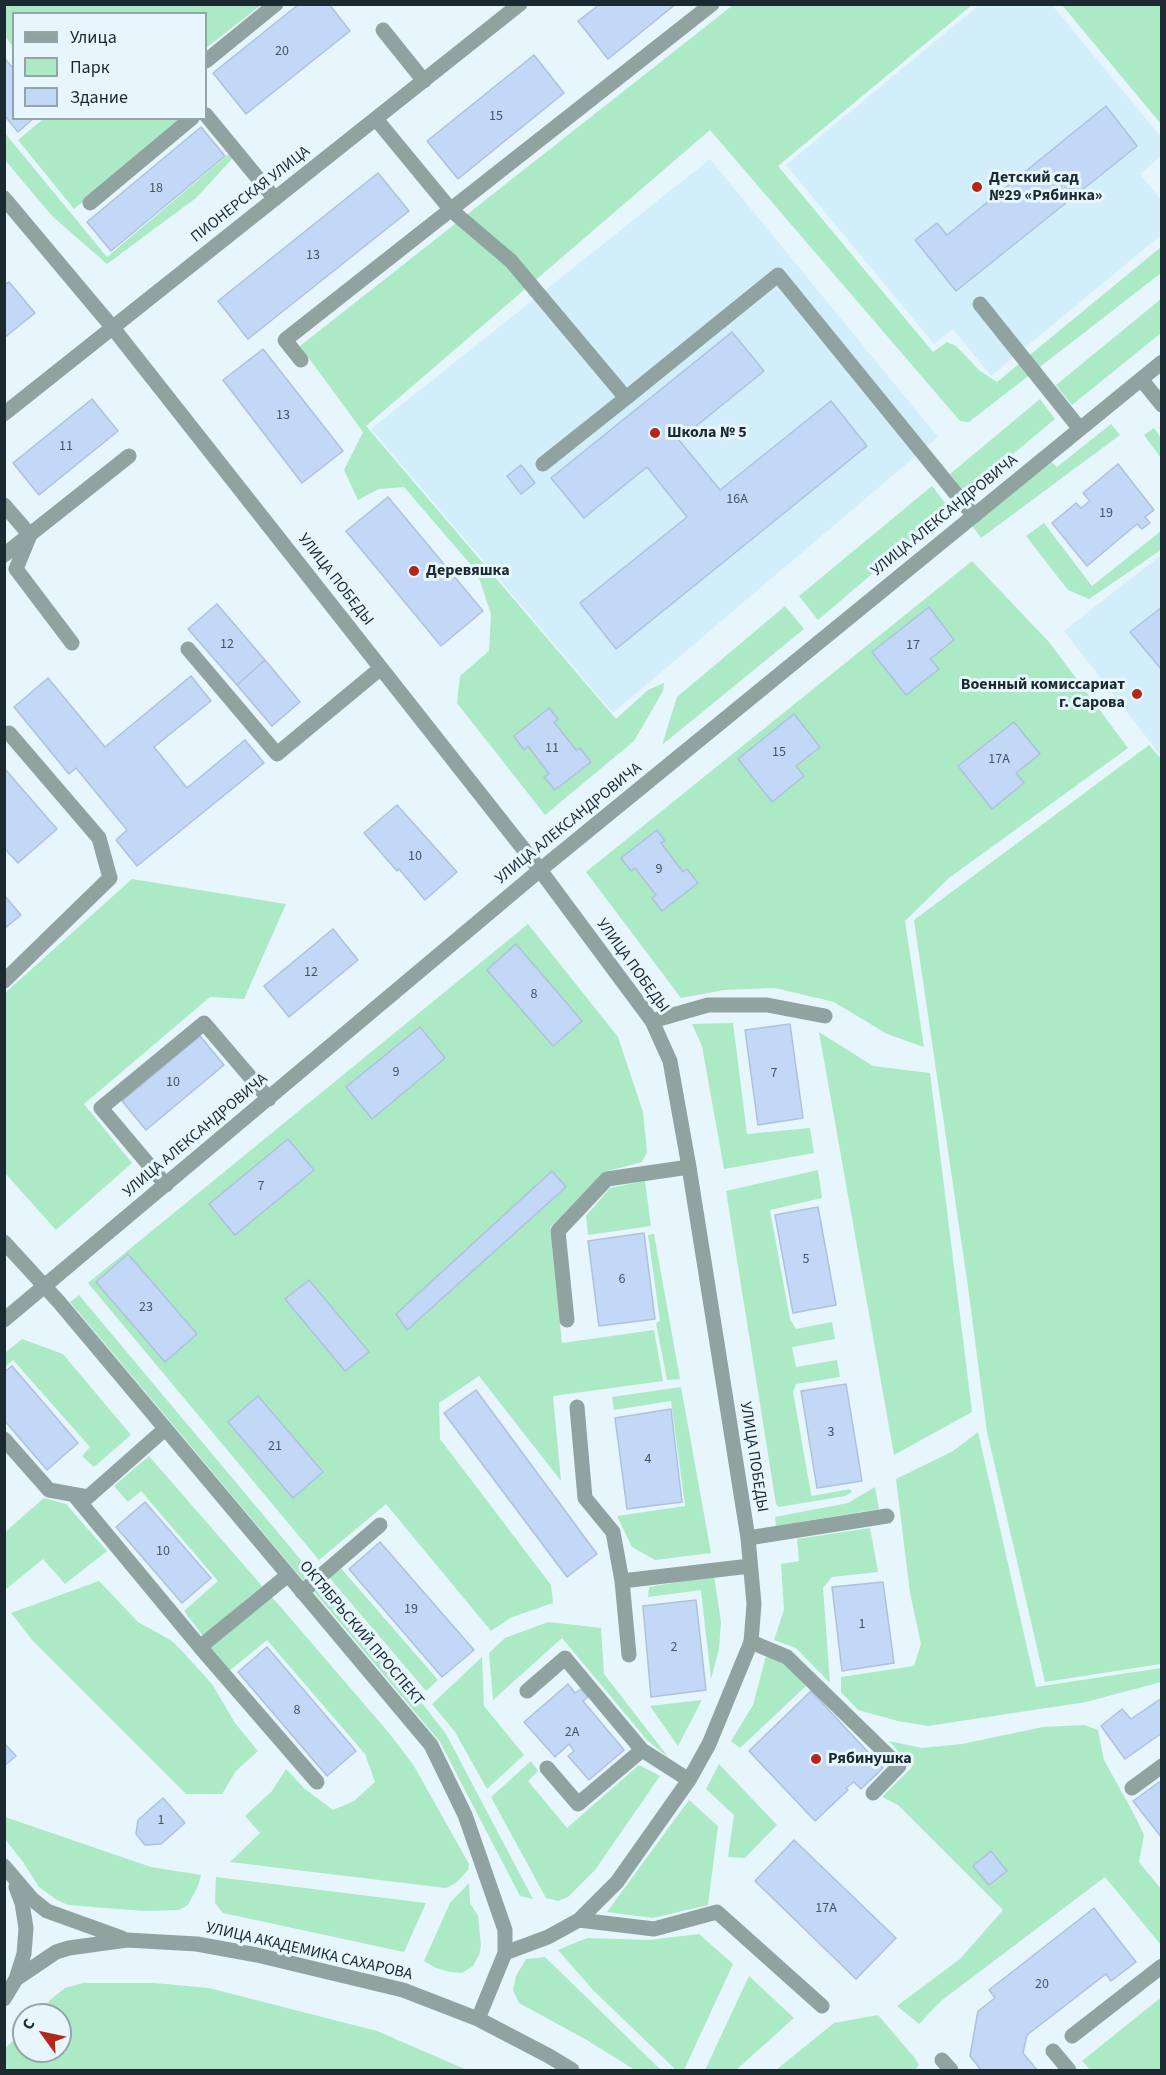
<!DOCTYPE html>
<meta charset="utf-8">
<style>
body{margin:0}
#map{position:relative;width:1166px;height:2075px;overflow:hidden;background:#e6f6fc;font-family:"Source Sans 3",sans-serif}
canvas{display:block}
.frame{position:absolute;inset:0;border:6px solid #1b2a30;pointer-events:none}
.legend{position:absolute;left:12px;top:12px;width:195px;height:108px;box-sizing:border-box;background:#e6f6fc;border:2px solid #95a4aa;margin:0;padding:8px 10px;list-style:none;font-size:18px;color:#1b2a30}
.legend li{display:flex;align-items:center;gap:12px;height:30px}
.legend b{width:30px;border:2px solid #95a4aa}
.north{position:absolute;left:12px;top:2003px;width:60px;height:60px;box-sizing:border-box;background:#e6f6fc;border:2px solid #95a4aa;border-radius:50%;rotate:303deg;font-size:16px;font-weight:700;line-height:24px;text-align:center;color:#1b2a30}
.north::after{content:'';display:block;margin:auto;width:21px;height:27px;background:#b42617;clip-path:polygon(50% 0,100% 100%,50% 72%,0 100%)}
</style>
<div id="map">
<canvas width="1166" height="2075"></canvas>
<div class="frame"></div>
<ul class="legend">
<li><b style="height:8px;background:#90a3a1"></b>Улица</li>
<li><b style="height:16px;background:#ace9c5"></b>Парк</li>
<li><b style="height:16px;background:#c3d8f7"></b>Здание</li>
</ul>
<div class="north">С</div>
</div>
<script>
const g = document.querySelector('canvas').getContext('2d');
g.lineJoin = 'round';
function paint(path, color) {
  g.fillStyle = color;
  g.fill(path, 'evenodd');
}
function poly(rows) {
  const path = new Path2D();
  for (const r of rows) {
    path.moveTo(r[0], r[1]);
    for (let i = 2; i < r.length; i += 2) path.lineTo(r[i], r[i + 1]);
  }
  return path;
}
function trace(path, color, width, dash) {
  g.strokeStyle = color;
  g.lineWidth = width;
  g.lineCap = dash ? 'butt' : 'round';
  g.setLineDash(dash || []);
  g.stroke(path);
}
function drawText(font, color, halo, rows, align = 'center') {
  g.font = font + ' "Source Sans 3",sans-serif';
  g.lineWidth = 6;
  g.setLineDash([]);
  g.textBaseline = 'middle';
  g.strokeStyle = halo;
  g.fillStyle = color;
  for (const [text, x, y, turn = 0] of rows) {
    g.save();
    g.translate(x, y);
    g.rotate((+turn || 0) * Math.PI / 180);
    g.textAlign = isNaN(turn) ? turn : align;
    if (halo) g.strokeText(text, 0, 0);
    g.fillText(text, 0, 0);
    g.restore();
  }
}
paint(poly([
 [979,5,1052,5,1161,137,1161,156,1140,174,1161,200,1161,235,991,376,953,329,934,344,786,165],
 [710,159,938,437,613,713,371,429],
 [1161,555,1161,756,1064,631]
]), '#d2eefa');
paint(poly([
 [4,5,5,4,261,5,206,48,206,14,14,14,13,47,5,36],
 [733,5,972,5,778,166,933,352,947,342,956,346,980,371,997,382,1161,247,1161,273,969,422,960,421,710,130,366,426,616,719,648,690,664,683,663,691,634,741,545,815,457,703,460,676,489,651,491,614,477,572,404,487,379,489,358,500,344,470,363,432,300,346],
 [1062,5,1161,5,1161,124],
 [43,119,185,119,74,209,18,140],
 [4,132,107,257,229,154,232,159,196,198,107,264,52,216,5,160],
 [1161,299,1161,333,1072,405,1056,385],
 [1040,399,1055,419,965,494,950,474],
 [1111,424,1120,435,981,538,970,523,1049,460,1057,467],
 [1154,428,1161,438,1161,458,1144,435],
 [932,486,949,508,818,620,799,596],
 [1044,523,1092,586,1161,531,1161,550,1089,599,1068,590,1026,536],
 [972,561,1049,642,1128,748,949,878,905,921,924,1047,887,1034,834,1002,775,988,724,990,681,998,586,872],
 [785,606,804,629,662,745,677,697],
 [1149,745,1162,760,1161,1664,1045,1682,987,1432,968,1287,914,920],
 [132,879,286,904,244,999,210,997,84,1104,132,1163,56,1230,5,1173,5,993],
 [528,924,618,1037,643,1112,647,1152,642,1162,604,1172,550,1228,562,1343,654,1330,663,1381,553,1396,561,1481,479,1376,439,1403,440,1439,551,1585,553,1603,512,1617,491,1631,386,1504,319,1560,88,1283],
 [733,1023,747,1134,810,1128,814,1153,724,1169,702,1046,692,1024],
 [819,1032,873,1066,930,1073,972,1412,894,1455],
 [818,1170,822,1198,770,1210,790,1319,796,1329,832,1322,835,1339,792,1347,796,1367,837,1360,840,1377,796,1384,793,1392,811,1494,812,1496,850,1489,852,1492,845,1496,779,1507,776,1504,726,1191],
 [645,1181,651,1226,588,1235,586,1216,610,1188],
 [654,1234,680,1379,667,1380,656,1323,660,1321,648,1235],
 [79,1295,311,1572,303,1580,70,1302],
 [22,1339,63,1354,131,1435,94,1467,82,1456,90,1447,13,1360,5,1367,5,1353],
 [681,1387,711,1553,655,1560,632,1547,617,1516,685,1506,671,1401,614,1410,612,1397],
 [978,1432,1036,1687,1161,1668,1161,1682,1086,1702,928,1726,898,1721,858,1710,841,1692,841,1677,914,1666,921,1644,910,1593,896,1479,953,1451],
 [149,1456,262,1586,203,1636,184,1611,218,1581,141,1491,128,1502,114,1486],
 [875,1487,879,1509,776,1526,775,1517,848,1503],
 [44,1498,66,1504,107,1551,65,1584,43,1559,5,1590,5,1532],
 [870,1528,878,1572,832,1577,823,1588,830,1683,796,1648,774,1640,784,1610,781,1564,799,1561,797,1539],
 [339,1566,438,1680,426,1691,328,1576],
 [714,1576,721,1622,719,1649,711,1679,701,1590,648,1597,649,1587],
 [99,1581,138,1622,172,1641,182,1651,212,1684,235,1723,258,1751,236,1771,222,1794,186,1794,33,1641,11,1613],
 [320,1581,407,1684,446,1734,533,1899,520,1896,440,1742,311,1588],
 [272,1597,389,1733,414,1766,469,1864,468,1870,456,1883,446,1888,230,1862,260,1833,245,1816,272,1791,286,1769,305,1789,333,1810,354,1801,375,1782,365,1754,267,1640,229,1671,209,1648],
 [548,1622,601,1628,604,1674,669,1758,647,1740,562,1638,493,1700,489,1653,505,1638],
 [766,1656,787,1665,806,1686,740,1748,731,1741,753,1705],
 [482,1657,484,1706,524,1755,487,1789,455,1732,432,1704],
 [702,1700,678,1746,650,1706],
 [1085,1725,1098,1730,1104,1760,1136,1818,1144,1835,1139,1862,1161,1889,1161,1945,1105,1877,941,2001,919,2024,897,2006,960,1959,1003,1910,898,1805,882,1797,912,1767,889,1741,922,1748,962,1744,1043,1727],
 [531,1761,538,1771,528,1781,567,1828,639,1765,660,1776,595,1870,568,1897,558,1901,546,1898,491,1797],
 [719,1764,777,1825,745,1858,728,1857,734,1815,706,1789],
 [689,1800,718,1826,708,1905,653,1918,607,1912],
 [5,1817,151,1867,201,1875,198,1886,188,1905,179,1910,144,1911,68,1905,57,1900,39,1887,23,1862,5,1839],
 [216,1877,426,1903,404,1952,223,1913,215,1903],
 [469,1883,470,1903,478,1916,481,1946,479,1955,473,1966,462,1973,450,1972,436,1968,424,1961,450,1903],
 [699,1934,733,1964,684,2070,676,2070,593,1990,558,1950,587,1938,649,1940],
 [545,1957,661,2070,635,2070,585,2039,519,2003,513,1990,516,1976,526,1959],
 [749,1976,794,2018,736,2070,705,2070],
 [83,1983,154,1983,209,1988,377,2031,467,2070,5,2070,5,2048,24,2031,24,2051,60,2051,60,2015,38,2015,50,2000,65,1988],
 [1159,1999,1162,2002,1161,2070,1090,2070,1082,2061],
 [878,2015,914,2057,919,2065,915,2070,776,2070,834,2023]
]), '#ace9c5');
const building = poly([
 [299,4,329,4,350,31,246,114,213,73,299,4],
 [600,4,676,4,608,59,578,21,600,4],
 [534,55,564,93,458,179,427,141,534,55],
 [4,58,14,69,14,118,34,118,18,132,4,115,4,58],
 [1106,106,1137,146,956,291,915,240,937,223,947,235,1106,106],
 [201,127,225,156,111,251,87,222,201,127],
 [378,173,409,211,248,339,218,301,378,173],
 [9,282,35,313,4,338,4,285,9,282],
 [732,332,764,371,679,440,720,490,831,401,867,446,616,649,580,603,687,517,647,467,584,518,551,478,732,332],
 [263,349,343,451,302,483,223,380,263,349],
 [92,399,118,431,39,495,13,463,92,399],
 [1118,464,1154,510,1145,517,1150,523,1142,529,1137,524,1087,566,1052,523,1076,503,1081,508,1090,501,1083,493,1118,464],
 [521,465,535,483,521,494,507,476,521,465],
 [388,497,483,611,441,646,346,531,388,497],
 [217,604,265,660,237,685,188,629,217,604],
 [929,607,954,640,930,659,939,669,906,695,872,652,929,607],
 [1162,607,1162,670,1130,632,1162,607],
 [265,660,300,702,272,726,237,685,265,660],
 [191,676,211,701,154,747,187,788,245,740,264,763,137,866,116,840,127,830,76,768,69,774,14,707,48,678,105,747,191,676],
 [549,708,558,719,554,722,576,750,580,748,591,762,555,790,544,777,549,774,528,746,524,750,514,736,549,708],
 [794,714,820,747,796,766,804,776,772,802,738,759,794,714],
 [1014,722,1040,754,1016,773,1024,783,992,809,958,766,1014,722],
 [4,768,57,829,18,863,4,848,4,768],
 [397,805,457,872,425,900,399,869,397,871,364,833,397,805],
 [657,830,665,841,661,843,683,872,687,869,698,883,662,911,652,898,656,895,635,868,631,871,621,858,657,830],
 [4,895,21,915,4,929,4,895],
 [333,929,358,960,289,1017,264,986,333,929],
 [516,944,582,1021,553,1046,487,970,516,944],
 [790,1024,803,1118,758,1125,745,1030,790,1024],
 [420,1027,445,1058,372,1119,346,1087,420,1027],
 [200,1036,224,1065,146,1130,122,1101,200,1036],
 [288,1139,314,1170,235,1235,209,1204,288,1139],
 [552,1171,566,1187,407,1330,396,1314,552,1171],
 [818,1207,836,1305,793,1313,775,1215,818,1207],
 [644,1233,655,1319,599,1326,588,1241,644,1233],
 [128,1254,197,1334,165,1362,96,1282,128,1254],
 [309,1280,369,1352,345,1371,285,1299,309,1280],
 [12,1366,78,1443,47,1470,4,1420,4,1372,12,1366],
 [846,1384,862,1481,817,1488,801,1391,846,1384],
 [476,1390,597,1554,567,1577,444,1413,476,1390],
 [258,1396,323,1472,293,1498,228,1422,258,1396],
 [671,1409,682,1502,627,1509,615,1418,671,1409],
 [145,1502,211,1578,182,1603,116,1527,145,1502],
 [380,1542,474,1650,442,1677,349,1569,380,1542],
 [883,1582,894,1663,842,1671,832,1587,883,1582],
 [696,1600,706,1690,651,1697,643,1606,696,1600],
 [267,1647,356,1751,327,1776,238,1672,267,1647],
 [568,1684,575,1693,581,1689,588,1697,583,1701,624,1750,589,1780,568,1756,574,1751,569,1744,555,1757,524,1722,568,1684],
 [811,1691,883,1768,861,1789,854,1782,846,1788,848,1790,815,1821,749,1751,811,1691],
 [1162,1698,1162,1733,1125,1759,1101,1726,1122,1709,1131,1719,1162,1698],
 [4,1743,16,1756,4,1766,4,1743],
 [1162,1780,1162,1838,1133,1801,1162,1780],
 [163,1798,185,1823,161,1844,145,1845,136,1834,138,1820,163,1798],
 [794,1840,896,1938,856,1979,755,1881,794,1840],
 [991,1851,1007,1871,989,1885,973,1866,991,1851],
 [1094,1908,1136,1962,1111,1981,1106,1974,1027,2035,1023,2053,1037,2070,981,2070,970,2056,978,2011,995,1998,989,1990,1094,1908]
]);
paint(building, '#c3d8f7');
trace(building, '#adc1dd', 1.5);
trace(poly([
 [383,30,424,81],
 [206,61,276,4],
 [206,115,275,199],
 [376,119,451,210,511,261,626,398,543,464],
 [4,198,113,328,540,870,652,1021,670,1061,689,1167,748,1538,754,1604,751,1642,709,1744,689,1780,617,1882,579,1920,548,1937,505,1953],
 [90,203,192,118],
 [980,304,1080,429],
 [301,360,285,340,712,4],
 [1141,379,1162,405],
 [626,398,778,275,974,516],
 [4,414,520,4],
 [4,505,30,535,16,569,72,643],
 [4,555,129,456],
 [188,649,277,754,381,668],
 [4,981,110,878,99,838,9,733],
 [652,1021,708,1005,767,1005,825,1016],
 [166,1185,101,1108,204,1023,269,1099],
 [4,1242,59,1302,431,1745,465,1815,505,1930,505,1953,478,2019],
 [4,1320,540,870,1162,362],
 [567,1320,558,1231,607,1179,689,1167],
 [577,1407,585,1498,613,1532,622,1581],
 [4,1439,49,1490,88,1497,165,1429],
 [74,1495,200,1647,288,1575],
 [748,1538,887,1516],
 [302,1592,380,1525],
 [751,1642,787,1657,899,1766,873,1793],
 [200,1647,317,1782],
 [629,1655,622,1581,750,1566],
 [527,1691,565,1658,642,1750,689,1780],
 [547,1768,578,1804,642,1750],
 [1132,1788,1162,1766],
 [4,1866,33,1900,47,1911,122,1938],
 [579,1920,654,1929,717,1912,822,2006],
 [16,1979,56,1952,69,1948,127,1940,197,1944,257,1955,403,1990,478,2019,549,2056,572,2070],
 [4,1999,16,1979,24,1954,26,1928,22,1903,16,1887],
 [1072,2036,1162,1966],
 [1053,2051,1069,2070],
 [942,2060,951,2070]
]), '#90a3a1', 15);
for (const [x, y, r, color] of [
 [977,187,6,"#b42617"],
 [655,433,6,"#b42617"],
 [414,571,6,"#b42617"],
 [1137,694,6,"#b42617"],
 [816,1759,6,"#b42617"]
]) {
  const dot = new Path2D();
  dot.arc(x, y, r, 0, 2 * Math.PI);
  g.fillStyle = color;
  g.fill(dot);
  trace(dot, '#e6f6fc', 2);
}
drawText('14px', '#455662', null, [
 ["20",282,52],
 ["15",496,117],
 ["18",156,189],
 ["13",313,256],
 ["13",283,416],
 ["11",66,447],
 ["16А",737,500],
 ["19",1106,514],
 ["12",227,645],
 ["17",913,646],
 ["11",552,749],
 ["15",779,753],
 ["17А",999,760],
 ["10",415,857],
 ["9",659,870],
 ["12",311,973],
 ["8",534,995],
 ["9",396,1073],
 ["7",774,1074],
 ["10",173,1083],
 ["7",261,1187],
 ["5",806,1260],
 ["6",622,1280],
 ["23",146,1308],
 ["3",831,1433],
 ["21",275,1447],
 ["4",648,1460],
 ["10",163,1552],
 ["19",411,1610],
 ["1",862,1625],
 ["2",674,1648],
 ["8",297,1711],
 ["2А",572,1733],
 ["1",161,1821],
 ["17А",826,1909],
 ["20",1042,1985]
]);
drawText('bold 16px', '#1b2a30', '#e6f6fc', [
 ["Детский сад",989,178],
 ["№29 «Рябинка»",989,196],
 ["Школа № 5",667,433],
 ["Деревяшка",426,571],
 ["Военный комиссариат",1125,685,"right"],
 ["г. Сарова",1125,703,"right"],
 ["Рябинушка",828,1759]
], 'left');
drawText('16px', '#1b2a30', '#e6f6fc', [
 ["ПИОНЕРСКАЯ УЛИЦА",251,195,-38],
 ["УЛИЦА АЛЕКСАНДРОВИЧА",945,516,-39],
 ["УЛИЦА ПОБЕДЫ",335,580,52],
 ["УЛИЦА АЛЕКСАНДРОВИЧА",569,824,-39],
 ["УЛИЦА ПОБЕДЫ",632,966,54],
 ["УЛИЦА АЛЕКСАНДРОВИЧА",196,1136,-40],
 ["УЛИЦА ПОБЕДЫ",753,1457,81],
 ["ОКТЯБРЬСКИЙ ПРОСПЕКТ",361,1634,50],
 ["УЛИЦА АКАДЕМИКА САХАРОВА",309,1952,13]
]);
</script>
